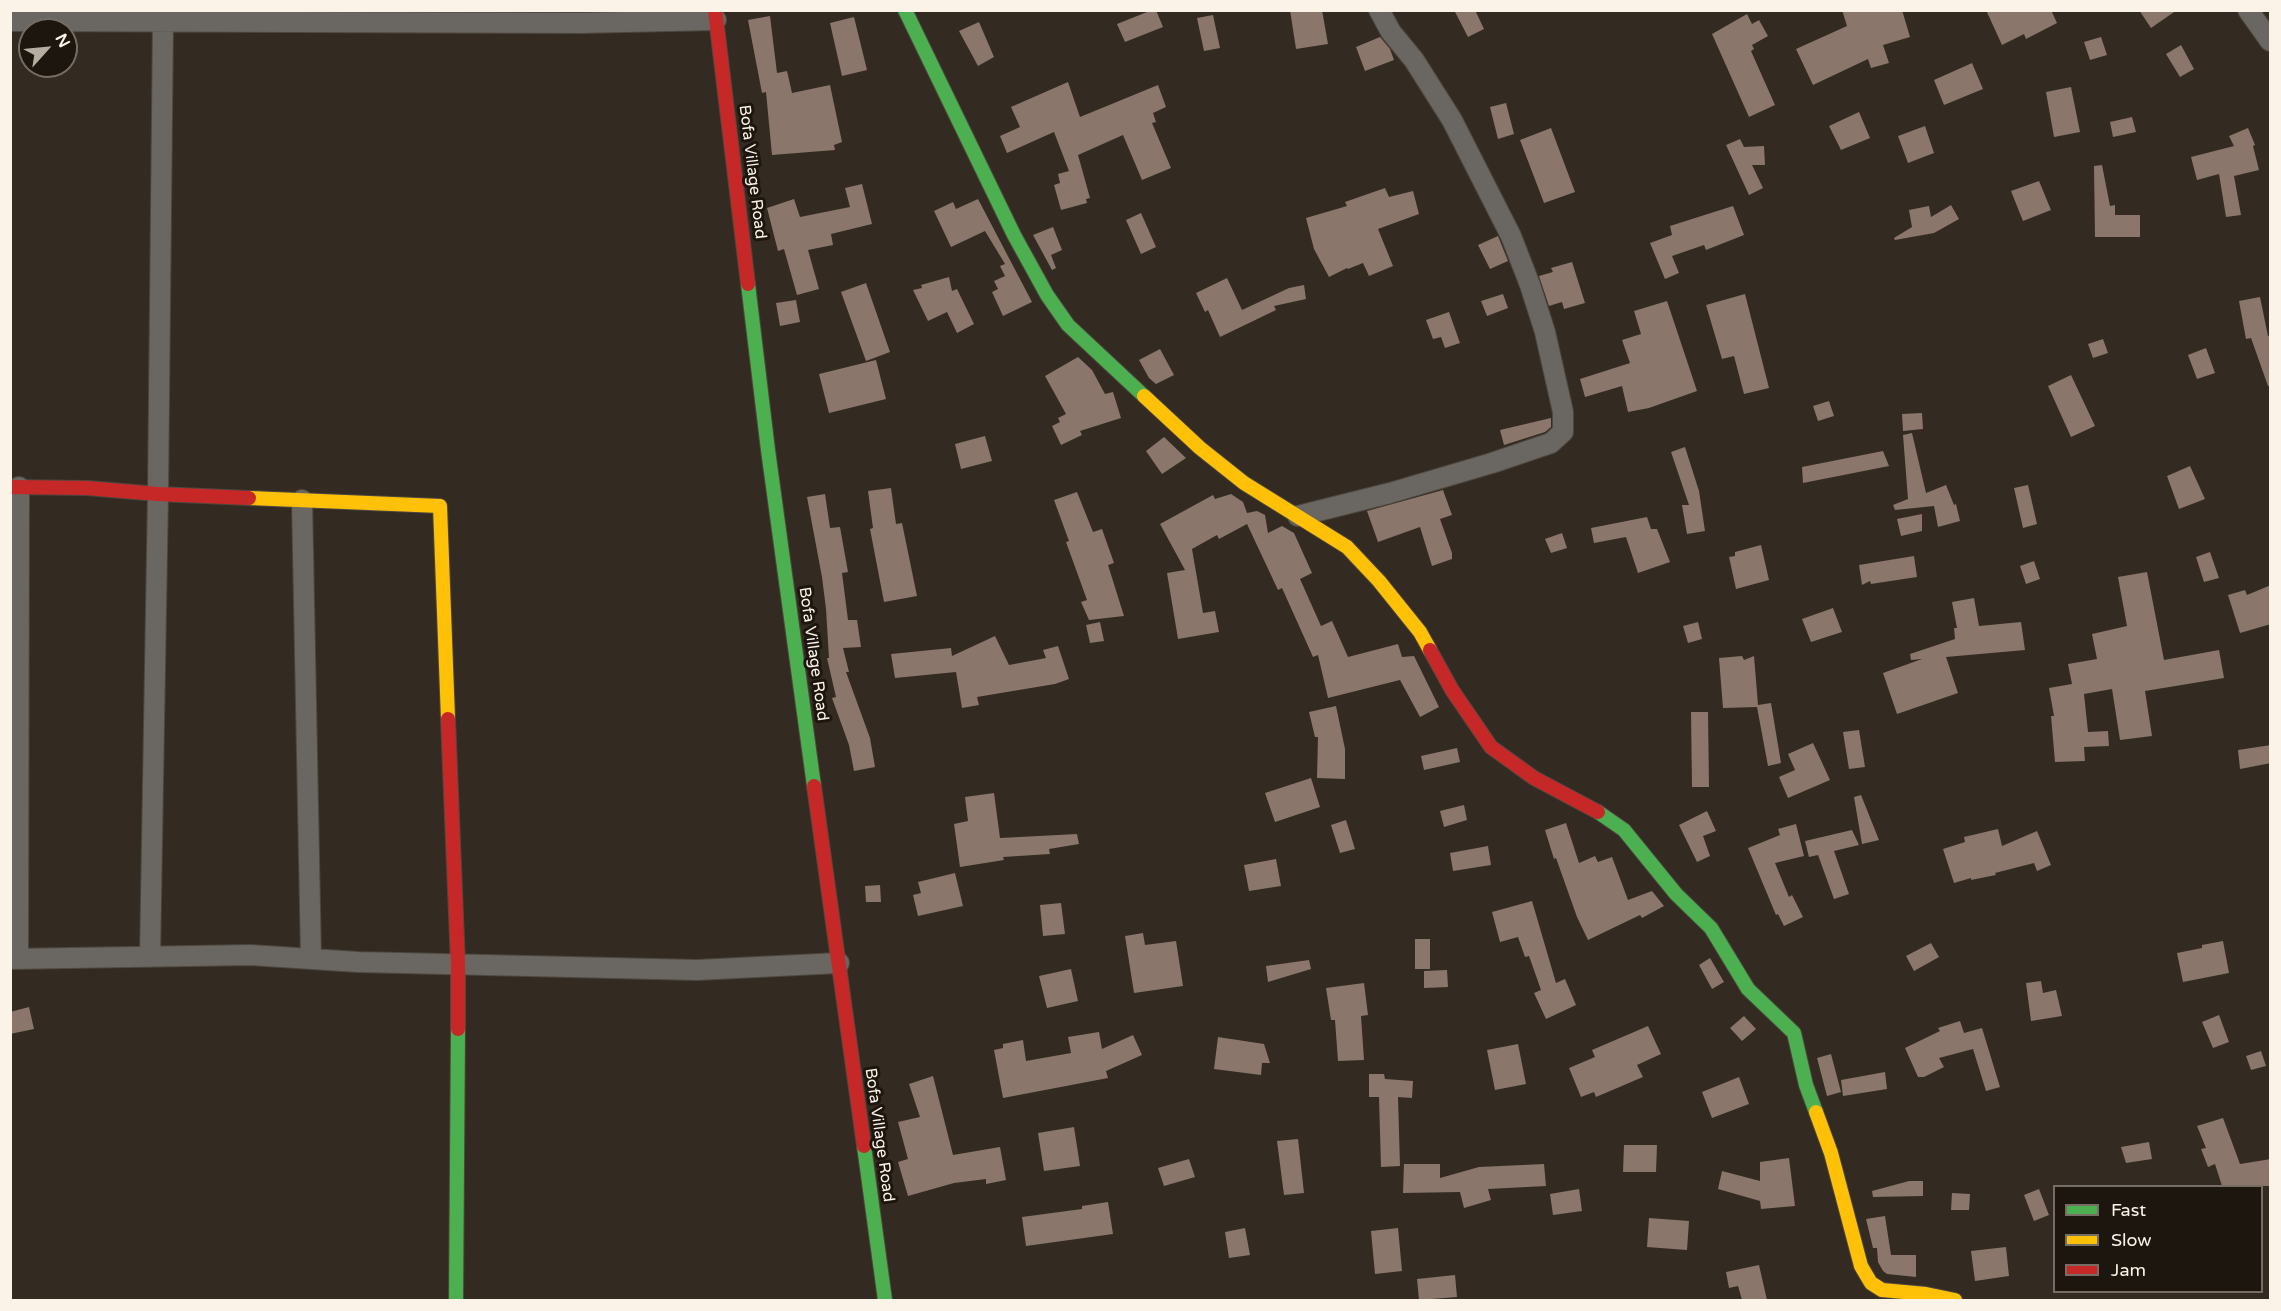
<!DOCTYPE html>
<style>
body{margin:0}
#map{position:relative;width:2281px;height:1311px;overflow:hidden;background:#332b21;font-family:"Varela Round",sans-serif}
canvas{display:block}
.frame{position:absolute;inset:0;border:12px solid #fcf3e8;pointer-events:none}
.legend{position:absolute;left:2053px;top:1185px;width:210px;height:108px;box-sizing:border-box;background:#1c160e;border:2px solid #766e65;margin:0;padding:8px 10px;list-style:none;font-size:18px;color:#fcf3e8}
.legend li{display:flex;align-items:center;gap:12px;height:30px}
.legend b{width:30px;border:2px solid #766e65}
.north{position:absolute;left:18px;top:18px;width:60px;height:60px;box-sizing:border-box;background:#1c160e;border:2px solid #766e65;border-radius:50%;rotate:63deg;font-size:16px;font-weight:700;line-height:24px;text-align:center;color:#fcf3e8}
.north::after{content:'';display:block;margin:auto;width:21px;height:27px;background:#b6ada2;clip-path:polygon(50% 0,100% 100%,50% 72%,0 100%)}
</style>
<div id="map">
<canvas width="2281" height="1311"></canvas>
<div class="frame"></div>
<ul class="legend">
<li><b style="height:8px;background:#4caf50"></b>Fast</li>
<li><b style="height:8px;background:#ffc107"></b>Slow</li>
<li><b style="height:8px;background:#c62828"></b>Jam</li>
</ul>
<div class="north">N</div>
</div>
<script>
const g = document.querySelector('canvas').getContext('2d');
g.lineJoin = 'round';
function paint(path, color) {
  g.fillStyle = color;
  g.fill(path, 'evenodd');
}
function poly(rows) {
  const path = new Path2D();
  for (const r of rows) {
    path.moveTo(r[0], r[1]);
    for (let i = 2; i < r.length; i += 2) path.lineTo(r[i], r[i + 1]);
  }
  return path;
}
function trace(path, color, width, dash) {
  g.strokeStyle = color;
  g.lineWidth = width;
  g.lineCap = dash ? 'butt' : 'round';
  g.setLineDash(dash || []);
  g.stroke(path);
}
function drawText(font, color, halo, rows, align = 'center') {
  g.font = font + ' "Varela Round",sans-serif';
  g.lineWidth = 6;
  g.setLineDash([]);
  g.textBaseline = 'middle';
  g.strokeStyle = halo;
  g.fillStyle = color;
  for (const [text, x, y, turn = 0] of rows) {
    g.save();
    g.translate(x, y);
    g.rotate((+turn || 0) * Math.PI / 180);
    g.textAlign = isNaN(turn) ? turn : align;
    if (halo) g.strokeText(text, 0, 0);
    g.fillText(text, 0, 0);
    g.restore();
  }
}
paint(poly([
 [1152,10,1156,10,1163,27,1125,42,1117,24],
 [1290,10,1322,10,1328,44,1296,49],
 [1454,10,1475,10,1484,29,1468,37],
 [1842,10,1902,10,1910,37,1883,45,1889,63,1871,68,1868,59,1813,85,1796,49,1847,26],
 [1986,10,2051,10,2057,23,2026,39,2024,34,2002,45],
 [2139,10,2177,10,2151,28],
 [1747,14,1752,24,1759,20,1768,36,1752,45,1754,49,1751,51,1775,105,1749,117,1712,34],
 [1213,15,1220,48,1204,51,1197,18],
 [770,16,777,73,787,71,792,93,830,85,842,142,834,145,835,150,772,155,766,92,762,93,748,20],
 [854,17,867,70,842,76,830,23],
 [979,22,994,57,978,66,959,31],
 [1380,37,1390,49,1394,60,1365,71,1356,47],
 [2101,37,2107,55,2090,60,2084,42],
 [2181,45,2194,69,2180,77,2166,54],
 [1972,63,1983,89,1944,105,1934,80],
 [1068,82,1080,117,1158,85,1166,107,1153,113,1156,122,1152,123,1171,168,1142,180,1123,135,1078,155,1090,198,1086,199,1087,203,1061,210,1054,185,1060,183,1058,174,1069,171,1054,132,1007,153,1000,136,1020,127,1011,107],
 [2071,87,2080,132,2054,137,2046,92],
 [1506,103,1514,134,1498,139,1490,107],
 [1859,112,1870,138,1841,150,1829,126],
 [2132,117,2136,132,2113,137,2110,122],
 [1925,126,1934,153,1908,163,1898,136],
 [1551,128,1575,192,1544,203,1520,140],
 [2248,128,2255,145,2253,146,2259,170,2234,176,2241,215,2226,217,2219,174,2197,180,2191,157,2234,146,2229,136],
 [1740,139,1744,147,1764,146,1765,165,1752,165,1763,188,1749,195,1726,145],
 [2102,165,2110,206,2115,205,2115,215,2140,215,2140,237,2095,237,2094,166],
 [2039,181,2051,210,2023,221,2011,191],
 [862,184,872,224,831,234,833,245,808,250,819,289,797,295,784,249,778,251,767,208,794,199,800,217,850,207,845,188],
 [1385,188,1389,197,1413,191,1419,214,1378,229,1393,266,1369,276,1363,263,1348,269,1347,268,1329,277,1314,249,1306,218,1347,206,1345,202],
 [978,199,1032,302,1003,316,992,292,998,289,994,281,1005,276,1000,266,1005,264,985,231,951,247,934,211,953,202,956,209],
 [1951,205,1959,219,1934,233,1895,240,1894,238,1912,227,1909,210,1929,206,1931,217],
 [1733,206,1744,235,1706,250,1704,245,1672,256,1679,273,1665,279,1650,243,1672,235,1670,226],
 [1141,213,1156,247,1141,254,1126,220],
 [1053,227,1062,250,1051,255,1056,268,1052,270,1033,235],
 [1498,236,1508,261,1490,269,1478,245],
 [1572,262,1585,303,1564,309,1562,302,1549,306,1539,276,1553,272,1551,268],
 [949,277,952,291,957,289,974,324,957,333,947,312,928,321,913,290,922,288,921,285],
 [1227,278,1242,310,1289,288,1304,285,1306,299,1274,306,1276,310,1220,337,1208,310,1205,312,1196,293],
 [866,283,890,352,866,361,841,292],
 [1503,294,1508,308,1487,316,1481,301],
 [1745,294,1769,388,1744,394,1734,356,1722,359,1706,305],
 [2260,297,2268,336,2271,335,2271,386,2268,386,2251,338,2246,339,2239,301],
 [796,300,800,322,780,326,776,303],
 [1667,301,1697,391,1649,408,1628,412,1622,386,1585,397,1580,379,1630,363,1622,340,1641,334,1634,311],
 [1449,312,1460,343,1445,348,1441,337,1433,339,1426,320],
 [2103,339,2108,353,2093,358,2088,344],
 [2206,348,2215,373,2197,379,2188,355],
 [1160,349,1174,375,1156,384,1149,378,1139,360],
 [1078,357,1092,370,1105,394,1113,392,1121,418,1080,431,1082,435,1061,445,1052,426,1060,422,1058,418,1066,414,1045,376],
 [876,360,886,399,829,413,819,374],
 [2071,375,2095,426,2071,437,2048,386],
 [1829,401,1834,416,1818,421,1813,406],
 [1922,413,1923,429,1903,431,1902,414],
 [1551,418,1551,427,1545,432,1504,445,1500,430],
 [1912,433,1926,493,1946,485,1954,505,1956,504,1960,521,1938,527,1934,506,1895,510,1893,505,1908,499,1903,435],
 [985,436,992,461,961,469,955,444],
 [1164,437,1186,458,1162,474,1146,451],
 [1685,447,1699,491,1705,531,1687,534,1682,505,1689,505,1671,452],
 [1883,451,1889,466,1803,483,1802,467],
 [2190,466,2205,499,2179,509,2167,476],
 [2028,485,2037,524,2023,528,2014,488],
 [891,488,896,524,902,523,917,596,884,602,870,529,873,528,868,491],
 [1443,490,1452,515,1440,519,1452,553,1452,559,1432,566,1420,527,1378,542,1367,511],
 [1077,492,1093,532,1102,529,1114,563,1108,565,1124,616,1089,620,1081,602,1087,600,1066,542,1069,541,1054,500],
 [825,494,830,528,840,527,848,572,842,573,848,620,857,620,861,647,843,648,849,672,846,672,870,738,875,767,854,771,849,745,832,698,836,697,827,658,829,658,826,609,822,577,807,497],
 [1231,494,1243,502,1247,513,1257,511,1265,515,1268,533,1282,526,1294,533,1312,573,1300,579,1321,626,1332,621,1348,657,1398,644,1402,657,1414,656,1439,707,1420,717,1400,680,1328,698,1318,655,1313,657,1282,588,1278,590,1247,524,1219,539,1217,535,1192,549,1203,613,1215,611,1219,632,1178,639,1167,573,1185,570,1160,524,1213,495,1215,499],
 [1922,514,1922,531,1901,536,1897,519],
 [1647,517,1651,529,1657,529,1670,562,1638,573,1626,537,1594,543,1591,528],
 [1562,533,1567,548,1551,553,1545,539],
 [1761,545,1769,580,1736,589,1729,557,1735,556,1735,552],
 [2210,552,2219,578,2204,582,2196,557],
 [1914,556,1917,577,1871,584,1870,581,1862,585,1859,565],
 [2034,561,2040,579,2026,584,2020,566],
 [2147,572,2164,660,2219,650,2224,678,2145,691,2152,736,2120,740,2112,689,2084,694,2088,732,2108,731,2109,746,2084,747,2085,761,2055,762,2051,716,2054,716,2049,688,2072,684,2068,664,2097,659,2092,634,2127,626,2118,577],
 [2271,585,2271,624,2240,633,2228,595,2245,590,2247,595],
 [1974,598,1979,626,2021,622,2025,650,1946,657,1958,693,1897,714,1883,673,1922,659,1911,660,1910,654,1955,639,1954,628,1957,628,1952,602],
 [1833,608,1842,632,1811,642,1802,619],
 [1100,622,1104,641,1090,643,1086,625],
 [1698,622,1702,639,1688,643,1683,626],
 [995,636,1009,665,1046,658,1043,650,1058,646,1069,679,1055,684,977,697,979,705,962,708,956,672,895,678,891,654,951,648,952,656],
 [1742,656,1744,660,1754,656,1758,705,1771,703,1781,763,1768,766,1757,707,1723,708,1719,658],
 [1336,706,1345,749,1345,779,1317,778,1318,737,1315,737,1309,712],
 [1691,712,1708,712,1709,787,1692,787],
 [1859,730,1865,767,1849,769,1843,732],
 [1813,743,1830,780,1788,798,1779,777,1795,770,1788,754],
 [2271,745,2271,763,2240,769,2238,750],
 [1457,748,1460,762,1424,770,1421,756],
 [1311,778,1320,807,1275,822,1265,793],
 [994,793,1000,838,1077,834,1079,844,1049,849,1050,854,1003,857,1004,860,960,867,954,824,968,821,965,797],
 [1861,795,1879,840,1862,844,1854,797],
 [1464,805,1467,820,1444,827,1440,811],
 [1707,811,1716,831,1703,836,1710,856,1697,862,1679,825],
 [1346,820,1355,849,1340,853,1331,825],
 [1566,823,1579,863,1595,856,1598,862,1612,857,1628,900,1652,891,1664,906,1642,918,1640,915,1588,940,1577,917,1556,858,1554,859,1545,830],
 [1796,824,1804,856,1775,863,1789,897,1792,895,1803,917,1784,926,1778,914,1776,915,1748,848,1780,835,1778,829],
 [1998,829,2002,846,2037,831,2051,865,2037,871,2034,863,1995,873,1996,875,1971,880,1971,878,1954,883,1943,849,1965,842,1964,837],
 [1852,830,1859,845,1834,851,1849,894,1834,899,1818,855,1809,857,1805,841],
 [1488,846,1491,865,1453,871,1450,853],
 [1276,859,1281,886,1249,891,1244,865],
 [955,873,963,906,918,916,913,895,921,893,918,882],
 [880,885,881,902,866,902,865,886],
 [1532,901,1556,983,1565,979,1576,1005,1546,1019,1534,993,1541,990,1529,956,1525,957,1518,937,1500,942,1492,912],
 [1061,903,1065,934,1043,936,1040,905],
 [1143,933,1145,945,1176,941,1183,986,1134,993,1125,936],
 [1415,939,1430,939,1430,969,1415,969],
 [2223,941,2229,973,2183,982,2177,953,2202,948,2202,945],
 [1931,943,1939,957,1914,971,1906,956],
 [1710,958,1724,982,1712,989,1699,965],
 [1309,960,1311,969,1268,982,1266,966],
 [1071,969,1078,1001,1047,1008,1039,976],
 [1447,970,1448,987,1424,988,1424,971],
 [2041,981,2043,993,2056,990,2062,1016,2031,1021,2026,983],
 [1364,983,1368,1015,1361,1016,1364,1060,1338,1061,1335,1020,1331,1020,1326,988],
 [29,1007,34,1029,10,1034,10,1012],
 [2219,1015,2229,1042,2213,1048,2202,1022],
 [1744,1016,1756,1029,1742,1041,1730,1028],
 [1960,1021,1964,1033,1982,1028,2000,1087,1986,1091,1973,1049,1939,1058,1944,1067,1924,1077,1918,1077,1905,1048,1940,1031,1938,1028],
 [1648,1026,1661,1054,1637,1065,1643,1077,1596,1097,1594,1092,1581,1097,1569,1068,1595,1057,1592,1050],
 [1099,1032,1102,1049,1133,1035,1142,1055,1106,1071,1108,1078,1003,1098,994,1050,1003,1048,1003,1044,1023,1040,1026,1061,1071,1053,1068,1037],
 [1218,1037,1264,1044,1270,1063,1262,1063,1261,1075,1214,1069],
 [1518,1044,1526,1084,1495,1090,1487,1050],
 [2261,1051,2266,1066,2251,1070,2246,1056],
 [1831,1054,1841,1092,1827,1096,1817,1058],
 [1885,1072,1887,1089,1843,1096,1841,1080],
 [1369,1074,1384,1074,1385,1079,1413,1081,1412,1098,1398,1097,1400,1166,1381,1167,1379,1097,1369,1097],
 [933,1076,953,1155,1000,1147,1006,1180,986,1184,986,1179,954,1183,908,1196,898,1162,908,1159,898,1122,920,1117,909,1084],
 [1739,1077,1749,1104,1712,1118,1702,1092],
 [2223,1118,2240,1164,2271,1159,2271,1186,2222,1186,2215,1164,2208,1167,2201,1149,2206,1148,2197,1126],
 [1074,1127,1080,1166,1044,1171,1038,1133],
 [1298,1139,1304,1193,1284,1195,1277,1141],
 [2149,1142,2152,1159,2126,1163,2121,1147],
 [1624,1145,1657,1145,1656,1172,1623,1172],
 [1789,1158,1795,1206,1761,1209,1760,1201,1718,1189,1722,1171,1760,1181,1760,1162],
 [1189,1159,1195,1177,1164,1186,1158,1168],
 [1404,1164,1440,1164,1440,1178,1479,1167,1544,1164,1546,1186,1488,1189,1491,1200,1464,1208,1460,1192,1403,1193],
 [1909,1181,1923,1181,1923,1196,1873,1197,1872,1191],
 [1579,1189,1582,1211,1553,1215,1550,1194],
 [2039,1189,2049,1215,2034,1221,2024,1195],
 [1952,1193,1970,1194,1969,1210,1951,1210],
 [1108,1202,1113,1234,1026,1246,1022,1217,1082,1209,1082,1206],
 [1885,1216,1891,1255,1916,1255,1916,1277,1887,1274,1883,1271,1878,1262,1877,1248,1873,1248,1866,1219],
 [1649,1218,1689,1221,1687,1250,1647,1247],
 [1245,1228,1250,1255,1229,1258,1225,1232],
 [1398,1228,1402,1271,1375,1274,1371,1231],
 [2006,1247,2009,1276,1975,1281,1971,1251],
 [1759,1265,1767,1300,1742,1300,1738,1286,1729,1288,1726,1272],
 [1455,1275,1457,1297,1419,1300,1417,1279]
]), '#8a766b');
const street = poly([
 [2248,10,2270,41],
 [10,21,580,23,716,20],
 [302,500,311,959],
 [1298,516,1390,493,1492,463,1551,443,1563,432,1563,412,1545,332,1530,285,1511,236,1452,120,1414,60,1391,32,1379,10],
 [150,957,158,494,163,21],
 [10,959,250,955,358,962,697,970,839,963],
 [18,959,19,487]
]);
const fast = poly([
 [905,10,1014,235,1047,295,1068,325,1144,396],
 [748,284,768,450,814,786],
 [1598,812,1624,830,1676,894,1711,928,1748,989,1794,1033,1806,1085,1816,1112],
 [864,1146,885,1300],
 [456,1300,458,1029]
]);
const slow = poly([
 [1144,396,1200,448,1244,483,1347,547,1379,581,1420,632,1430,650],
 [249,498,440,506,448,719],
 [1816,1112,1831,1153,1861,1266,1871,1283,1882,1290,1926,1294,1955,1300]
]);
const jam = poly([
 [715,10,748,284],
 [10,487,87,488,158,494,249,498],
 [1430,650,1452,690,1491,747,1534,778,1598,812],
 [448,719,458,964,458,1029],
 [814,786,864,1146]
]);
trace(street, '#4d473f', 22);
trace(fast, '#4d473f', 16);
trace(slow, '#4d473f', 16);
trace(jam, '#4d473f', 16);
trace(street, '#6a6662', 20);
trace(fast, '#4caf50', 14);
trace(slow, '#ffc107', 14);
trace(jam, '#c62828', 14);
drawText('16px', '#fcf3e8', '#1c160e', [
 ["Bofa Village Road",752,172,83],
 ["Bofa Village Road",813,654,82],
 ["Bofa Village Road",879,1135,82]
]);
</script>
